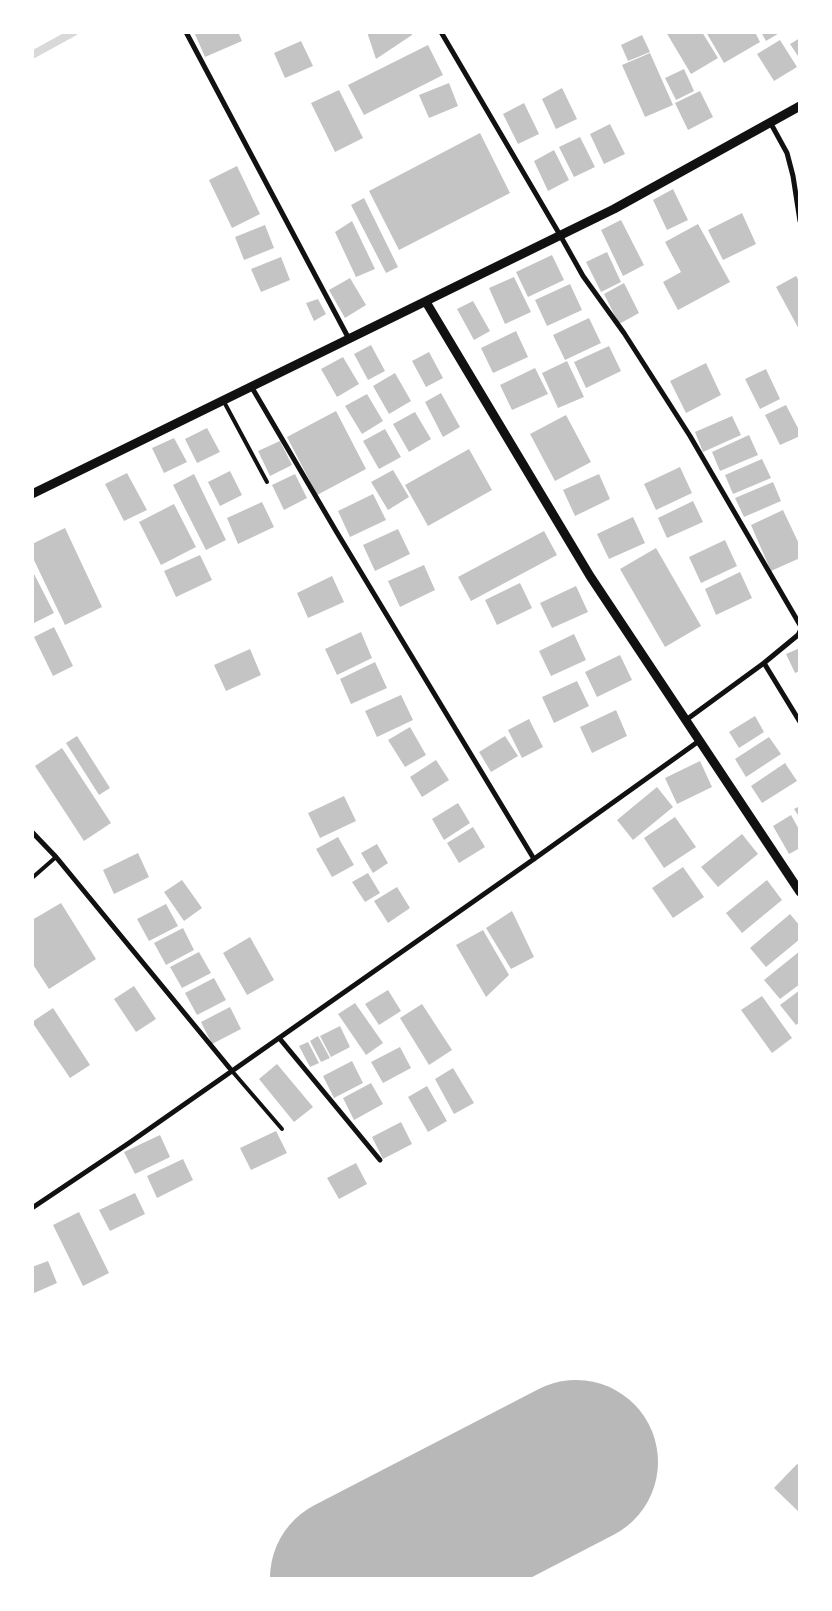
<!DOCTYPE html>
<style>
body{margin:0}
#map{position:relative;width:832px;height:1611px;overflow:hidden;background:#fff;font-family:"Alegreya Sans",sans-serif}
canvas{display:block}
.frame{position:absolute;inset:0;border:34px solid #fff;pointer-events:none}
</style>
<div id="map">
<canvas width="832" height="1611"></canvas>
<div class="frame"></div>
</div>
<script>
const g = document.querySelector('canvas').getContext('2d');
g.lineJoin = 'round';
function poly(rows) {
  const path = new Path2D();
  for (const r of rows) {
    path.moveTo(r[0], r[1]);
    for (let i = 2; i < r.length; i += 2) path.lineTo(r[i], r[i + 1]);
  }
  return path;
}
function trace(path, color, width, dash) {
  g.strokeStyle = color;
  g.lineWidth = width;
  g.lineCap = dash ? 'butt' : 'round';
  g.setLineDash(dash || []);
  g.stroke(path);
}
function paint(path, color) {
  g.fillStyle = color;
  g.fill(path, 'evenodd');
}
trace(poly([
 [32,55,74,32]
]), '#d9d9d9', 8);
trace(poly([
 [352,1578,576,1462]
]), '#b8b8b8', 164);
paint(poly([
 [194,32,238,32,242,41,205,57],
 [367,32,412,32,412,35,376,59],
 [666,32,702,32,718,58,691,74],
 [706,32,755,32,760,42,724,63],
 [761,32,781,32,766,41],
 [642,35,650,52,628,61,621,45],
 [800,38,800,59,790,44],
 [780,40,797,67,774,81,757,54],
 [301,41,313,66,285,78,274,53],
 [428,45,443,75,364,115,348,85],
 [650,53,673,105,645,117,622,65],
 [684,69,694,91,676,100,665,78],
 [449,83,458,106,429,118,419,95],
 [562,88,577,119,556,129,542,99],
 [339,90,363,138,335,152,311,103],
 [700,91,713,117,688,130,675,103],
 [524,103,539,134,518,144,503,114],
 [610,124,625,154,604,164,590,134],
 [480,133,510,193,399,250,369,191],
 [580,137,595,167,574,177,559,147],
 [554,150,569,180,548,191,534,161],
 [237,166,260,214,232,228,209,180],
 [673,189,688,220,667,230,653,200],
 [364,198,398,267,386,273,351,205],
 [742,213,756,244,723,260,708,230],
 [621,220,644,265,623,276,601,230],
 [352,221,375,269,356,277,335,232],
 [698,224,730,282,678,310,663,282,681,272,665,242],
 [265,225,274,248,244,260,235,237],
 [607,252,621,282,601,292,586,262],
 [552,255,564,280,528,297,516,272],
 [281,257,290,280,261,292,251,269],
 [796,276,800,282,800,331,776,287],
 [514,277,531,312,505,324,489,288],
 [350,278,366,305,345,318,329,290],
 [624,283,639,313,619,324,604,294],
 [570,284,582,310,547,326,535,300],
 [318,299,326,314,314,321,306,303],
 [473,301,490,331,474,340,457,309],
 [589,318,601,343,565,360,553,335],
 [516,331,528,357,493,373,481,348],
 [371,345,385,371,368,380,354,354],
 [609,346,621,371,586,388,574,362],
 [429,352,443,378,426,387,412,361],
 [343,357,359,384,337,397,321,369],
 [567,361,584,397,558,408,542,373],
 [706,363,721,395,686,413,670,381],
 [535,368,548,394,512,410,500,385],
 [766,369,780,399,760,409,745,379],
 [395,373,411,401,389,414,373,386],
 [441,393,460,427,443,437,425,402],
 [367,394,383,421,362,434,345,406],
 [786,405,800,432,800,436,780,445,765,415],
 [336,411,366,469,317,495,287,437],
 [415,412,431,439,409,452,393,424],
 [566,415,591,462,555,481,530,434],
 [732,416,741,435,703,452,695,432],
 [207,428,220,452,197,463,185,439],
 [385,429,401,457,379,469,363,441],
 [749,435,758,455,720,471,712,452],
 [174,438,187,462,164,473,152,448],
 [280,441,292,465,270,476,258,451],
 [469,449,492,490,428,526,405,485],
 [762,459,771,478,733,494,725,475],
 [680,467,692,493,656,510,644,484],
 [393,470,409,497,388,510,371,482],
 [230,471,242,495,220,506,208,482],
 [127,473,147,510,124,521,105,484],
 [194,474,226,540,206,550,173,485],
 [295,474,307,498,284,510,272,485],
 [599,474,610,499,575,516,563,490],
 [773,482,781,501,744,517,735,498],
 [373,494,386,520,350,537,338,511],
 [693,501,703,522,667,538,658,518],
 [262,502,274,527,238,544,227,518],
 [174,504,196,547,161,565,139,522],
 [783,510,800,546,800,558,771,571,751,525],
 [633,517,645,543,609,559,597,534],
 [65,528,102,607,65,625,32,556,32,544],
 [398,529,410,554,375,571,363,545],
 [544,531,557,555,471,601,458,577],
 [725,540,737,566,701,583,689,557],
 [656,548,701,626,665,647,620,569],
 [200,555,212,580,176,597,164,571],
 [424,565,435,590,400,607,388,581],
 [32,570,54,613,34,623,32,619],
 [740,572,752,598,716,615,705,589],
 [332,576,344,602,308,618,297,593],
 [520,583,532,608,497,625,485,600],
 [576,586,588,612,552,628,540,603],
 [54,627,73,666,53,676,34,637],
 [361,632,372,658,337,675,325,649],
 [574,634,586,660,551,676,539,651],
 [800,648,800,671,795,673,786,654],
 [250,649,261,675,226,691,214,665],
 [620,655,632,680,597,697,585,672],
 [375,662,387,688,351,704,340,679],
 [577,681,589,706,554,723,542,697],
 [401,695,413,720,377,737,365,711],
 [616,710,627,736,592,753,580,727],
 [755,716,764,732,739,748,729,732],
 [529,719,543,747,522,758,508,730],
 [410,727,426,755,405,767,388,740],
 [77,736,110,788,99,795,66,743],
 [505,736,518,756,491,772,479,752],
 [769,737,781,754,746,777,735,759],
 [62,748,111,823,84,841,35,766],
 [436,760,449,780,422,797,410,777],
 [700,761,712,787,677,804,665,778],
 [785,763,797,781,762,803,751,786],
 [657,787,673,807,633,840,617,820],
 [344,796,356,821,320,838,308,813],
 [458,803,470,823,444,840,432,819],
 [800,806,800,818,794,809],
 [791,815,800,831,800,848,789,854,773,826],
 [675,817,696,847,664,868,644,838],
 [473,827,485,847,459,863,447,843],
 [742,834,758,854,718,887,701,867],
 [338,837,354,865,332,877,316,849],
 [377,844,388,863,373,873,361,853],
 [138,853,149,877,114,894,103,870],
 [683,867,704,897,673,918,652,888],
 [368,873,380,893,365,902,352,882],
 [182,880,202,908,184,921,164,892],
 [767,880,782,900,742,933,726,913],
 [397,887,410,908,388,923,374,901],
 [61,903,96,959,49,989,32,963,32,920],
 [166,904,178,926,149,941,137,919],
 [512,911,534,957,511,969,486,928],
 [790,914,800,926,800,939,766,967,750,948],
 [183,928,194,950,166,965,154,943],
 [483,930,509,975,486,997,456,945],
 [250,937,274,980,247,995,223,953],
 [800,951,800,984,780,999,764,980],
 [199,952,211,973,182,988,170,967],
 [214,978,226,1000,197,1015,185,993],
 [134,986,156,1019,136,1032,114,999],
 [388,990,401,1011,379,1025,365,1004],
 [800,990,800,1022,796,1025,780,1005],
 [762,996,792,1038,772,1053,741,1010],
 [355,1003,383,1043,366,1055,338,1014],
 [422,1004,452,1050,429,1065,400,1018],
 [230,1007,241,1029,212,1044,201,1022],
 [53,1008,90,1065,70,1078,32,1022],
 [340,1026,350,1047,331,1057,320,1036],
 [318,1036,330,1058,321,1062,310,1041],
 [308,1042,319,1063,310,1067,299,1046],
 [400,1047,411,1068,383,1083,371,1062],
 [352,1061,363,1083,334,1098,323,1076],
 [277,1064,313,1107,294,1122,259,1079],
 [453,1068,474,1103,454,1114,435,1079],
 [371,1083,383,1104,354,1120,343,1098],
 [427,1086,447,1121,428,1132,408,1097],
 [401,1122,412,1144,383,1159,372,1137],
 [276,1131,287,1153,251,1170,240,1148],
 [160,1135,170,1157,135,1174,124,1152],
 [183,1159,193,1180,157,1198,147,1176],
 [356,1163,367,1184,339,1199,327,1178],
 [135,1193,145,1214,110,1231,99,1210],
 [79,1212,109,1273,83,1286,53,1225],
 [48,1261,57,1283,32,1294,32,1267],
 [797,1464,800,1466,800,1513,774,1488]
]), '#c4c4c4');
trace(poly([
 [223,400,267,482],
 [32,878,56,857],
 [232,1071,282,1129]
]), '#111', 4);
trace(poly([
 [186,32,349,339],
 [441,32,560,235,583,276,624,333,690,436,800,625],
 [770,122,787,153,793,176,800,221],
 [251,386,336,531,534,859],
 [800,631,798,635,764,663,800,722],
 [686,720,764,663],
 [32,832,56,857,232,1071,534,859,699,741],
 [280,1039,380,1160],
 [32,1208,129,1143,232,1071]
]), '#111', 5);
trace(poly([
 [426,302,590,576,800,892],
 [32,494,614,209,800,106]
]), '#111', 9);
</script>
